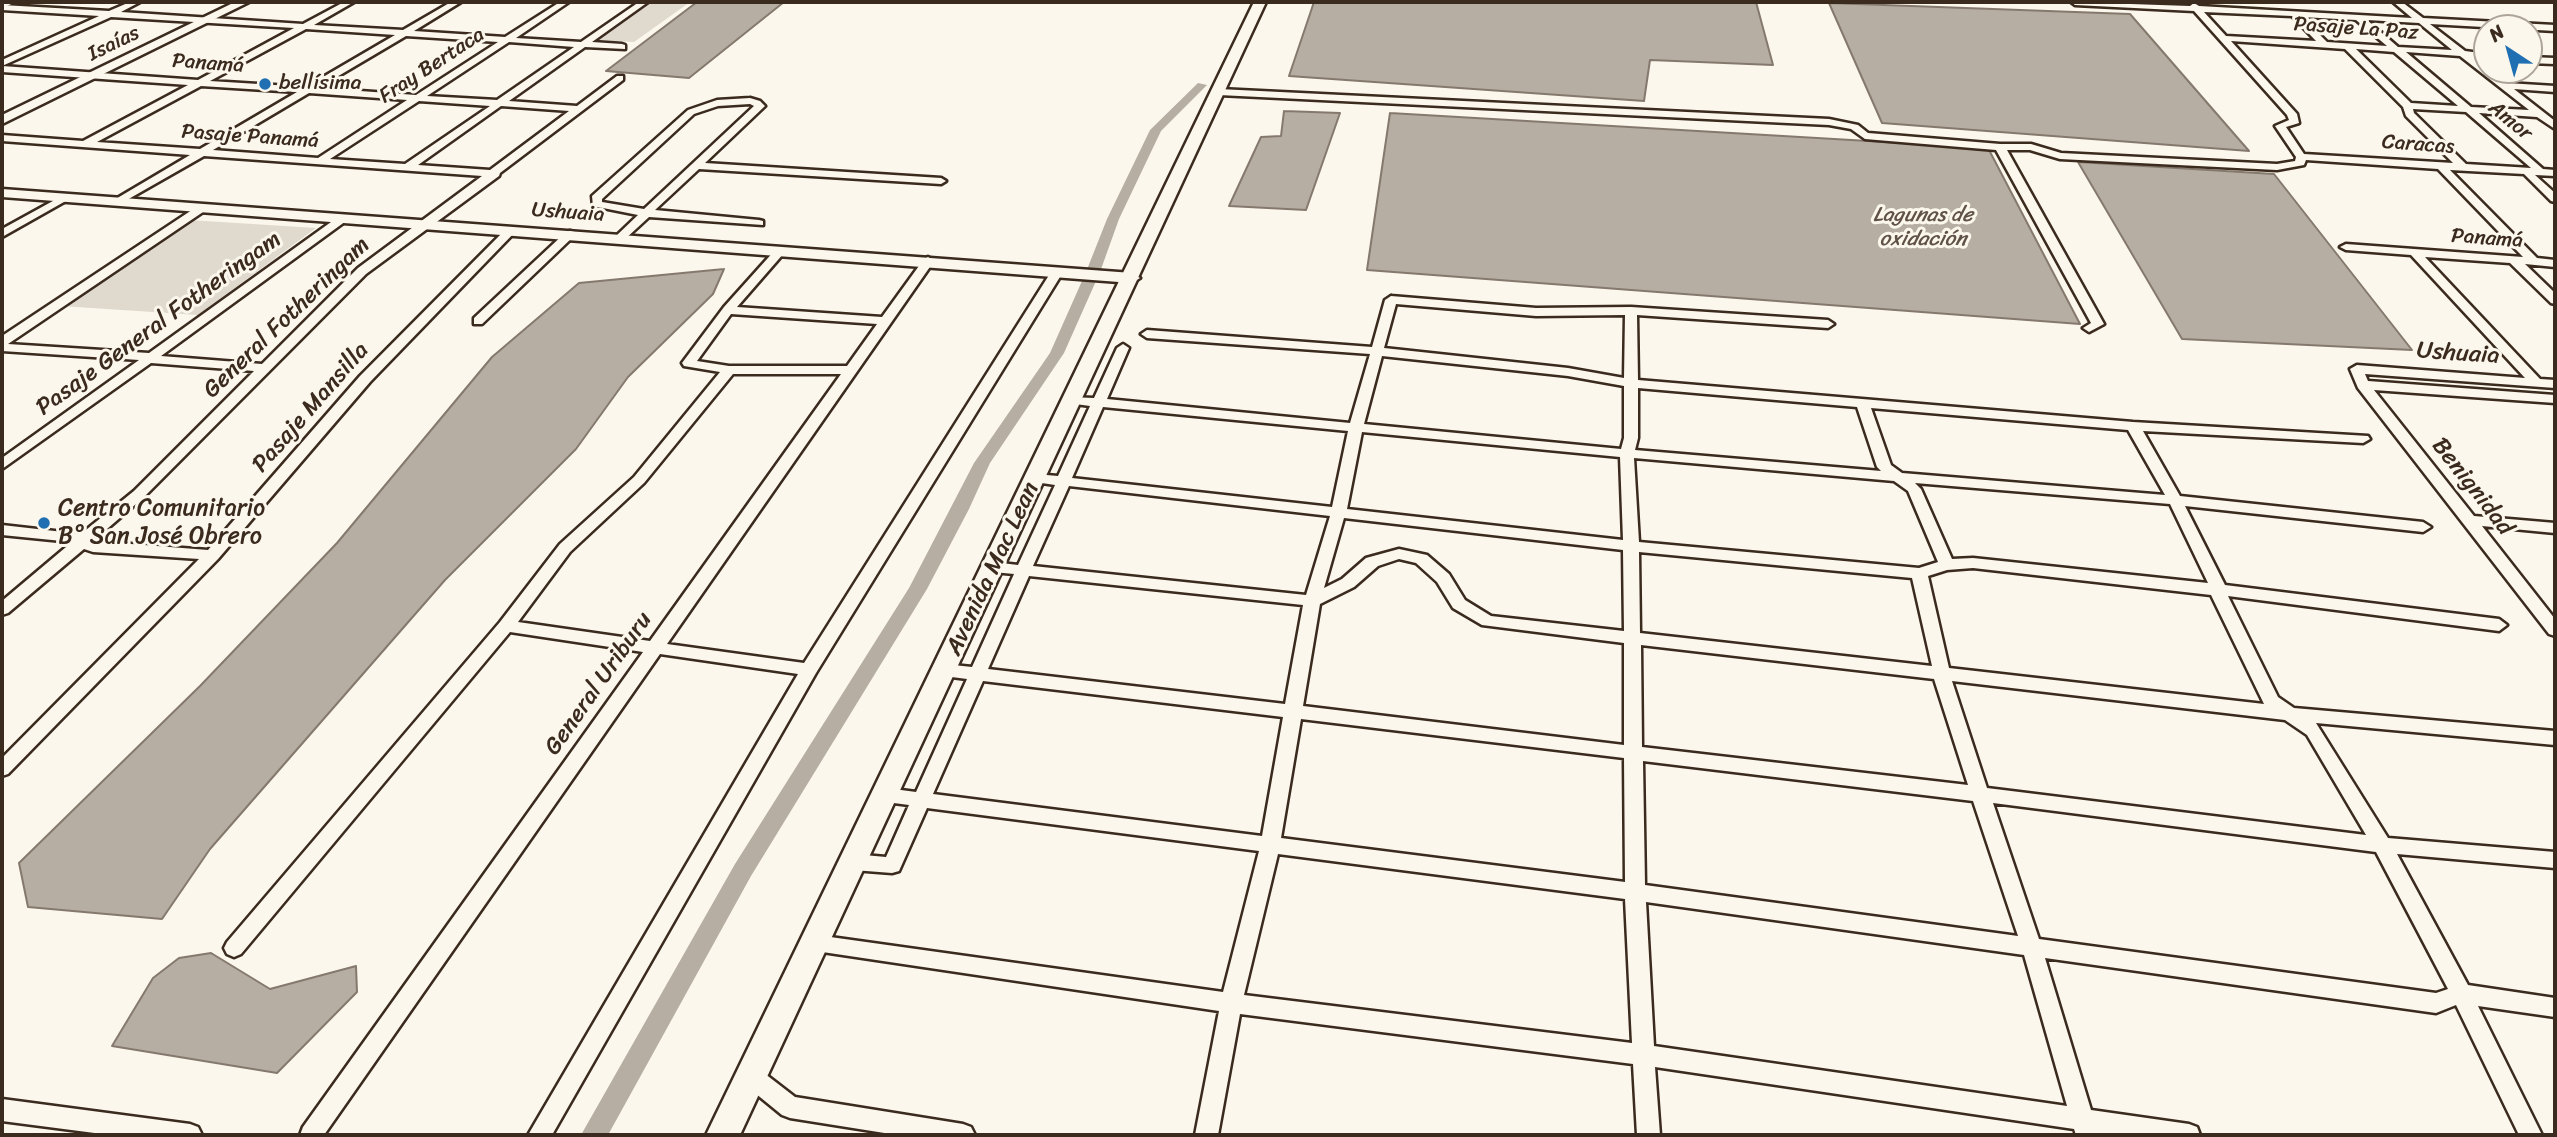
<!DOCTYPE html>
<meta charset="utf-8">
<style>
body{margin:0}
#map{position:relative;width:2557px;height:1137px;overflow:hidden;background:#fbf7ec;font-family:Sriracha,sans-serif}
canvas{display:block}
.frame{position:absolute;inset:0;border:4px solid #3b2a1e;pointer-events:none}
.north{position:absolute;left:2473px;top:14px;width:70px;height:70px;box-sizing:border-box;background:#fbf7ec;border:2px solid #aea59a;border-radius:50%;rotate:324deg;font-size:19px;font-weight:700;line-height:28px;text-align:center;color:#3b2a1e}
.north::after{content:'';display:block;margin:auto;width:24px;height:32px;background:#1f6fb2;clip-path:polygon(50% 0,100% 100%,50% 72%,0 100%)}
</style>
<div id="map">
<canvas width="2557" height="1137"></canvas>
<div class="frame"></div>
<div class="north">N</div>
</div>
<script>
const g = document.querySelector('canvas').getContext('2d');
g.lineJoin = 'round';
function paint(path, color) {
  g.fillStyle = color;
  g.fill(path, 'evenodd');
}
function poly(rows) {
  const path = new Path2D();
  for (const r of rows) {
    path.moveTo(r[0], r[1]);
    for (let i = 2; i < r.length; i += 2) path.lineTo(r[i], r[i + 1]);
  }
  return path;
}
function trace(path, color, width, dash) {
  g.strokeStyle = color;
  g.lineWidth = width;
  g.lineCap = dash ? 'butt' : 'round';
  g.setLineDash(dash || []);
  g.stroke(path);
}
function drawText(font, color, halo, rows, align = 'center') {
  g.font = font + ' Sriracha,sans-serif';
  g.lineWidth = 6;
  g.setLineDash([]);
  g.textBaseline = 'middle';
  g.strokeStyle = halo;
  g.fillStyle = color;
  for (const [text, x, y, turn = 0] of rows) {
    g.save();
    g.translate(x, y);
    g.rotate((+turn || 0) * Math.PI / 180);
    g.textAlign = isNaN(turn) ? turn : align;
    if (halo) g.strokeText(text, 0, 0);
    g.fillText(text, 0, 0);
    g.restore();
  }
}
paint(poly([
 [652,2,690,2,634,42,597,40],
 [189,220,316,228,198,315,61,306]
]), '#dfd9ce');
const water = poly([
 [697,2,784,2,689,78,606,71,697,2],
 [1314,2,1756,2,1773,65,1650,60,1644,101,1289,76,1314,2],
 [1829,3,2130,14,2249,151,1882,123,1829,3],
 [1284,111,1340,113,1306,210,1229,206,1261,137,1281,136,1284,111],
 [1390,113,1988,148,2080,324,1367,270,1390,113],
 [2078,162,2274,174,2412,350,2182,339,2078,162],
 [724,269,713,294,628,377,576,449,445,580,210,849,162,919,28,907,19,863,200,686,337,543,492,357,579,283,724,269],
 [211,953,270,989,356,966,357,992,277,1073,112,1046,153,978,179,958,211,953]
]);
paint(water, '#b6aea2');
trace(water, '#85796d', 2);
paint(poly([
 [1198,83,1207,85,1161,131,1119,219,1100,272,1093,276,1088,275,1086,272,1107,219,1150,130,1198,83],
 [1089,277,1096,281,1064,353,990,463,969,509,927,589,751,876,608,1135,581,1135,735,864,909,588,974,463,1050,353,1082,281,1089,277]
]), '#b6aea2');
const minor = poly([
 [130,2,140,2,121,12,303,24,344,2,354,2,314,25,403,30,451,2,461,2,414,31,505,37,560,2,569,2,516,38,581,42,639,2,648,2,592,42,622,44,625,45,625,49,585,47,509,101,577,106,617,76,623,76,623,80,500,173,499,176,366,274,144,497,93,541,208,550,360,376,507,228,515,228,515,232,370,382,218,559,8,774,2,776,2,758,199,559,93,552,84,549,8,613,2,615,2,601,72,542,2,535,2,525,81,534,134,491,254,371,151,363,2,469,2,458,139,360,2,351,2,336,198,206,206,206,206,210,8,344,149,353,338,217,346,217,346,221,161,356,262,364,358,268,482,176,204,156,118,205,114,204,114,200,190,155,2,141,2,135,83,141,188,85,2,72,2,66,198,80,294,28,111,17,2,66,2,60,99,16,2,10,2,5,109,11,130,2],
 [306,29,395,35,306,87,210,81,306,29],
 [406,36,498,42,416,95,318,88,406,36],
 [509,42,574,47,497,100,427,96,509,42],
 [201,86,297,92,200,149,97,142,201,86],
 [309,93,407,100,318,158,213,150,309,93],
 [419,101,490,106,405,164,330,159,419,101],
 [501,106,569,111,490,170,418,165,501,106],
 [2071,2,2190,6,2194,3,2199,6,2412,18,2393,2,2402,2,2423,18,2555,25,2555,31,2430,24,2465,51,2487,54,2487,60,2474,58,2507,83,2555,86,2555,92,2514,89,2555,121,2555,129,2537,117,2479,113,2543,169,2555,170,2555,176,2535,175,2555,193,2555,202,2551,201,2524,174,2450,170,2537,258,2555,260,2555,267,2525,264,2555,293,2555,304,2551,303,2510,263,2425,257,2540,379,2555,380,2555,388,2365,374,2368,381,2555,395,2555,403,2374,390,2474,516,2555,523,2555,533,2482,526,2555,619,2555,636,2549,634,2358,388,2350,369,2357,365,2525,378,2411,255,2346,250,2340,247,2346,244,2523,257,2438,169,2306,160,2304,165,2277,170,2060,159,2030,150,2007,150,2104,324,2089,332,2083,328,2091,323,1996,150,1865,139,1851,129,1829,125,1219,95,1214,92,1219,89,1829,119,1858,125,1868,133,2000,144,2031,144,2061,153,2277,164,2295,161,2296,157,2275,126,2289,120,2287,115,2194,11,2075,5,2071,2],
 [2204,12,2292,16,2316,41,2226,36,2204,12],
 [2302,17,2356,20,2387,46,2327,42,2302,17],
 [2367,20,2419,23,2452,50,2398,47,2367,20],
 [2231,41,2345,49,2403,107,2406,116,2453,163,2304,154,2286,127,2299,123,2297,114,2231,41],
 [2356,49,2394,52,2458,106,2411,103,2356,49],
 [2406,52,2460,56,2529,110,2471,107,2406,52],
 [2413,109,2466,112,2531,168,2466,164,2414,113,2413,109],
 [2529,57,2555,58,2555,64,2529,63,2529,57],
 [750,98,760,101,765,106,705,163,941,178,946,181,941,184,699,169,655,210,759,220,763,221,763,225,649,217,624,240,616,240,616,236,638,215,593,206,592,196,688,110,717,100,750,98],
 [750,104,754,106,644,209,602,202,602,199,694,114,718,106,750,104],
 [62,196,71,198,2,237,2,229,62,196],
 [570,231,574,232,574,236,482,324,474,324,474,318,566,232,570,231],
 [780,248,786,251,784,253,737,307,882,317,924,259,928,257,934,261,667,644,804,663,1051,272,1057,268,1063,272,816,673,552,1135,528,1135,798,674,660,654,324,1135,300,1135,303,1127,643,652,510,632,241,954,234,957,227,954,224,948,227,942,500,622,560,544,634,477,720,372,684,366,682,363,724,307,776,249,780,248],
 [731,314,877,324,847,366,729,366,697,361,731,314],
 [733,374,841,374,650,641,518,622,570,552,644,483,733,374],
 [1391,296,1536,308,1631,307,1828,320,1834,324,1828,328,1637,315,1638,380,2133,422,2368,436,2370,439,2363,443,2143,431,2180,496,2423,522,2431,527,2423,532,2185,506,2225,585,2499,619,2507,625,2499,631,2228,596,2278,697,2294,708,2555,731,2555,745,2316,723,2388,838,2555,852,2555,868,2397,854,2468,985,2555,998,2555,1017,2478,1006,2542,1135,2519,1135,2456,1005,2436,1013,2045,958,2091,1110,2189,1124,2197,1127,2200,1135,2116,1135,2098,1133,2098,1135,2076,1135,2074,1129,1655,1067,1660,1135,1637,1135,1633,1064,1240,1014,1218,1135,1195,1135,1219,1011,809,950,806,944,809,938,816,935,1223,992,1259,851,927,808,899,871,892,873,853,870,846,868,843,862,846,856,853,854,886,857,909,805,886,802,879,800,877,795,879,790,886,788,916,792,967,679,944,676,938,674,935,670,938,666,944,664,972,667,1014,574,993,572,985,567,993,562,1018,565,1055,485,1035,482,1028,478,1035,474,1058,476,1090,406,1068,403,1066,400,1068,397,1094,398,1117,348,1123,344,1129,348,1107,399,1350,423,1370,354,1147,338,1141,334,1147,330,1372,347,1385,300,1391,296],
 [1396,304,1536,316,1625,315,1624,378,1568,368,1384,348,1396,304],
 [1382,356,1568,376,1624,386,1624,438,1621,449,1364,424,1382,356],
 [1638,388,1857,407,1877,467,1881,471,1635,450,1638,438,1638,388],
 [1103,407,1348,431,1332,507,1072,478,1103,407],
 [1871,408,2128,430,2165,495,1902,473,1891,465,1871,408],
 [1362,432,1620,457,1623,540,1347,509,1362,432],
 [1634,458,1894,481,1908,491,1938,562,1919,568,1639,542,1634,458],
 [1915,483,2170,504,2208,583,1973,558,1952,559,1921,489,1915,483],
 [1069,486,1330,516,1306,595,1033,566,1069,486],
 [1344,518,1623,550,1624,631,1491,616,1465,600,1449,574,1427,555,1399,549,1366,558,1342,579,1324,588,1344,518],
 [1639,552,1912,578,1932,666,1640,633,1639,552],
 [1399,559,1416,563,1437,582,1453,608,1482,625,1624,643,1624,745,1303,706,1320,604,1354,587,1378,566,1399,559],
 [1973,568,2211,595,2264,704,1949,668,1928,576,1947,570,1973,568],
 [1029,576,1303,605,1285,704,988,669,1029,576],
 [1641,645,1934,679,1968,785,1642,747,1641,645],
 [983,681,1283,717,1262,836,933,794,983,681],
 [1952,681,2285,720,2307,735,2366,835,1987,788,1952,681],
 [1301,719,1624,758,1625,882,1281,838,1301,719],
 [1643,761,1973,801,2018,936,1645,885,1643,761],
 [1993,803,2376,852,2448,989,2436,993,2039,939,1993,803],
 [1278,854,1625,899,1632,1043,1244,995,1278,854],
 [1646,902,2024,955,2067,1106,1654,1046,1646,902],
 [752,1067,760,1070,795,1097,963,1124,971,1127,975,1135,897,1135,790,1118,782,1115,744,1084,741,1077,744,1070,752,1067],
 [2,1099,190,1124,198,1127,202,1135,110,1135,2,1121,2,1099],
 [725,1124,733,1127,736,1135,713,1135,716,1127,725,1124]
]);
const tertiary = poly([
 [2,2,16,2,2,8,2,2],
 [235,2,249,2,2,124,2,115,235,2],
 [2,189,1132,273,1140,278,1132,283,2,197,2,189]
]);
const secondary = poly([
 [1254,2,1266,2,740,1135,706,1135,1254,2]
]);
trace(minor, '#3b2a1e', 5);
trace(tertiary, '#3b2a1e', 5);
trace(secondary, '#3b2a1e', 5);
paint(minor, '#fbf7ec');
paint(tertiary, '#fbf7ec');
paint(secondary, '#fbf7ec');
for (const [x, y, r, color] of [
 [265,84,7,"#1f6fb2"],
 [44,523,7,"#1f6fb2"]
]) {
  const dot = new Path2D();
  dot.arc(x, y, r, 0, 2 * Math.PI);
  g.fillStyle = color;
  g.fill(dot);
  trace(dot, '#fbf7ec', 2.5);
}
drawText('21px', '#3b2a1e', '#fbf7ec', [
 ["Pasaje La Paz",2356,29,4],
 ["Isaías",114,44,-26],
 ["Panamá",208,64,4],
 ["Fray Bertaca",432,66,-33],
 ["Amor",2510,121,39],
 ["Pasaje Panamá",250,137,4],
 ["Caracas",2418,145,4],
 ["Ushuaia",568,213,4],
 ["Panamá",2487,239,4]
]);
drawText('21px', '#3b2a1e', '#fbf7ec', [
 ["bellísima",279,84]
], 'left');
drawText('italic 21px', '#605246', '#fbf7ec', [
 ["Lagunas de",1923,216],
 ["oxidación",1923,240]
]);
drawText('24px', '#3b2a1e', '#fbf7ec', [
 ["General Fotheringam",287,318,-44],
 ["Pasaje General Fotheringam",159,324,-36],
 ["Ushuaia",2458,354,4],
 ["Pasaje Mansilla",311,408,-49],
 ["Benignidad",2472,487,52],
 ["Avenida Mac Lean",993,569,-65],
 ["General Uriburu",599,684,-55]
]);
drawText('24px', '#3b2a1e', '#fbf7ec', [
 ["Centro Comunitario",58,509],
 ["B° San José Obrero",58,537]
], 'left');
</script>
